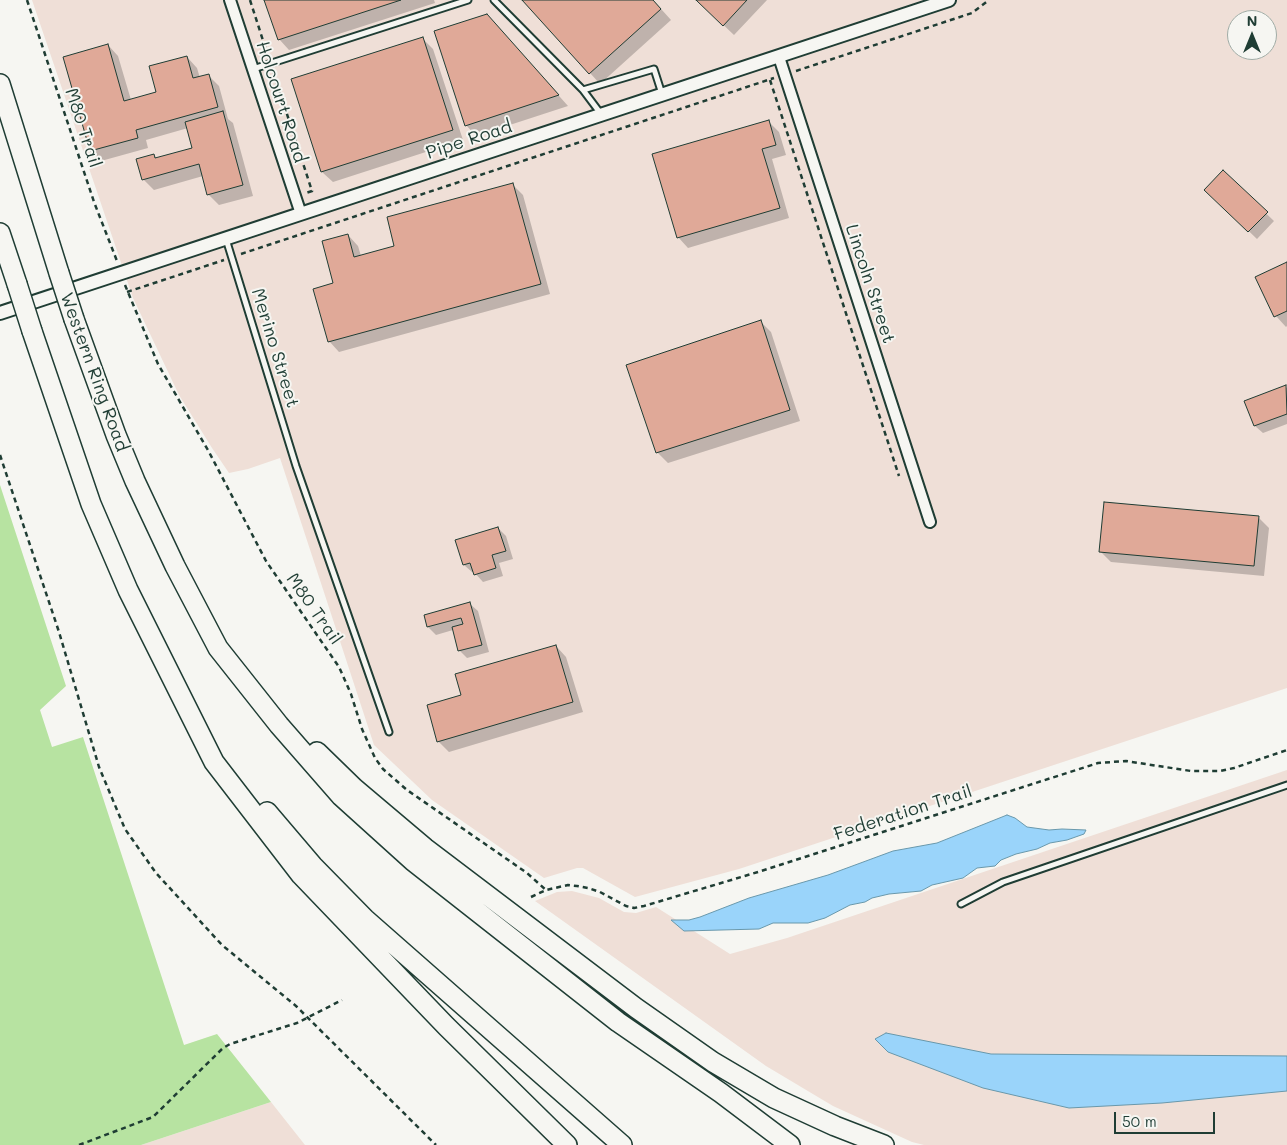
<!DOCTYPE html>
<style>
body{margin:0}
#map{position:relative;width:1287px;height:1145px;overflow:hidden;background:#f6f6f2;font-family:Mali,sans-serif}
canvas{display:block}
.north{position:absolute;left:1227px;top:10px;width:50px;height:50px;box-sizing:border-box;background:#f6f6f2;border:1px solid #a0aca6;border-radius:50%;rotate:0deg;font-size:14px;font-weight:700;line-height:20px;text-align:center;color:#1f3d34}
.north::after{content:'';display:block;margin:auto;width:18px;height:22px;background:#1f3d34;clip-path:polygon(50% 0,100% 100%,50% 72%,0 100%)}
.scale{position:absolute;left:1114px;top:1112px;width:101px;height:22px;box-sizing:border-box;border:2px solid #1f3d34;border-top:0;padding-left:6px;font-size:15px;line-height:18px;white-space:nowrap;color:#1f3d34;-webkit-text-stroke:4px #f6f6f2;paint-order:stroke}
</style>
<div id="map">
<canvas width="1287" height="1145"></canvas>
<div class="north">N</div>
<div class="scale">50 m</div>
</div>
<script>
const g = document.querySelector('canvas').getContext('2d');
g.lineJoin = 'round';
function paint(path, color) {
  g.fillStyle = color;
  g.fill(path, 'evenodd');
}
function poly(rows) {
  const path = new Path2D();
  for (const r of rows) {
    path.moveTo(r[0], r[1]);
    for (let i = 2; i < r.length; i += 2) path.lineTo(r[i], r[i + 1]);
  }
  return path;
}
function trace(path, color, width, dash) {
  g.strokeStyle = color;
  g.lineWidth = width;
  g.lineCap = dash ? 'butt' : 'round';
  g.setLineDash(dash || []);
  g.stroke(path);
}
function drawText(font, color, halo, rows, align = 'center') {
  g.font = font + ' Mali,sans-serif';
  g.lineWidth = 4;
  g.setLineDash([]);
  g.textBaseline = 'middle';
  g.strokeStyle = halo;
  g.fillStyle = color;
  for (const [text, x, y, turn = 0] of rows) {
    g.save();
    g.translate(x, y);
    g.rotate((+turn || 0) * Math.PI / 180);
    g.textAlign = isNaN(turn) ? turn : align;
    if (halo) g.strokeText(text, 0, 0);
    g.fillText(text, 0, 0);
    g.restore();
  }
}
paint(poly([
 [32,0,1287,0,1287,688,739,869,635,897,583,868,577,868,544,878,432,800,374,745,280,458,248,469,229,473,212,448,179,395,133,298],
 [1237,20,1267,20,1267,50,1237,50],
 [1287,770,1287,1145,924,1145,912,1142,833,1106,766,1066,535,901,557,892,572,891,599,898,624,912,636,913,656,907,730,954,787,938],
 [271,1102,305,1145,141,1145]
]), '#efdfd7');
paint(poly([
 [0,485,66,686,40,710,52,747,83,737,184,1045,217,1034,271,1102,141,1145,0,1145]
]), '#b7e3a1');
const water = poly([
 [1007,815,1015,818,1027,827,1049,830,1062,829,1086,830,1084,834,1067,840,1050,843,1037,849,1016,854,1001,860,995,866,977,868,963,878,932,885,921,891,889,894,872,898,865,902,850,905,825,918,808,923,773,923,759,929,684,931,671,920,689,920,700,917,749,898,828,875,893,851,937,843,1007,815],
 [886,1033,991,1054,1287,1056,1287,1091,1162,1103,1069,1108,983,1088,888,1052,875,1039,886,1033]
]);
paint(water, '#9ad4fa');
trace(water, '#6998ab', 1);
paint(poly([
 [266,0,434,0,435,3,289,50,279,39],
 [524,0,653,0,671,20,600,84],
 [697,0,767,0,734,35],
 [497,26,568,106,476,136,466,125],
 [422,38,433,49,463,140,333,182,322,172,293,80],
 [108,45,118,56,131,100,158,92,187,57,197,68,200,78,208,75,219,86,228,119,233,123,253,196,219,205,208,194,203,176,154,190,143,179,154,155,157,159,194,149,188,128,146,140,148,148,101,161,91,150],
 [768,121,779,132,786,155,772,159,789,218,688,248,678,237],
 [1223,172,1274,221,1257,239,1206,190],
 [512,184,523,195,550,294,339,352,329,341,335,284,348,235,358,246,361,256,396,247],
 [1287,263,1287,326,1286,327,1276,316],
 [761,322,771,332,800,421,668,463,657,452],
 [1285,387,1287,388,1287,424,1263,433,1255,426,1246,402],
 [1258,517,1269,528,1264,576,1111,562,1100,551],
 [498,528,506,536,513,559,499,563,503,576,483,582,474,572,472,572,464,565],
 [470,604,478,611,489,652,467,658,459,650,453,630,436,635,428,627,425,616],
 [556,646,566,657,583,712,449,752,438,741,463,695]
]), '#0003');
const building = poly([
 [264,0,401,0,278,40,264,0],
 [522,0,653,0,661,9,589,74,522,0],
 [696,0,747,0,723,26,696,0],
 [487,14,559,95,465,126,434,31,487,14],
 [423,37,453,130,321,172,291,79,423,37],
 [108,44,124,101,156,92,149,66,187,56,193,78,209,74,218,107,136,130,138,138,90,151,63,57,108,44],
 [223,111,243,185,207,195,199,164,142,180,136,159,154,154,155,158,192,148,185,122,223,111],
 [769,120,776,145,762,149,780,208,677,238,652,154,769,120],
 [1223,170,1268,212,1248,232,1204,190,1223,170],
 [513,183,541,284,328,342,313,289,333,283,322,241,348,234,354,257,394,246,387,217,513,183],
 [1287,262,1287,311,1274,317,1255,277,1287,262],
 [761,320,790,410,656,453,626,365,761,320],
 [1286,385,1287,414,1254,426,1244,401,1286,385],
 [1104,502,1259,516,1254,566,1099,552,1104,502],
 [498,527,506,551,492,555,496,568,474,575,470,563,463,565,455,540,498,527],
 [470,602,482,645,458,651,452,627,463,624,461,618,427,627,424,615,470,602],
 [556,645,573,702,437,742,427,705,461,695,455,674,556,645]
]);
paint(building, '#e0a998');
trace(building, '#1f3d34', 1);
const service = poly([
 [494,0,583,90,654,69,662,94],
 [253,69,468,0],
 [583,90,601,114],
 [226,239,296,466,389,732],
 [961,904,1003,882,1287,785]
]);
const minor = poly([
 [230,0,301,214],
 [779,57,930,522]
]);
const tertiary = poly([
 [0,313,949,0]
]);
const motorway = poly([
 [0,84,59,273],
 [0,233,17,284],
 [74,319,116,435,135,481,175,566,218,648,279,725,341,796,413,861,618,1022,721,1093,790,1145],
 [32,331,91,504,128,590,214,762,301,875,446,1026,567,1145],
 [317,752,354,788,425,848,636,1008,713,1062,774,1098,835,1126,884,1145],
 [267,812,313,866,365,919,622,1145]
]);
trace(service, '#1f3d34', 9);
trace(minor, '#1f3d34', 14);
trace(tertiary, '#1f3d34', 16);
trace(motorway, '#1f3d34', 22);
trace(poly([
 [27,0,94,202,117,261],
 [250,0,268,56],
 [273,71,312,191,306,193],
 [796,71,972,13,989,0],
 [770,80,899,476],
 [241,254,774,78],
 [125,285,158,364,209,452,266,561,339,667,351,694,362,729,375,758,383,769,407,790,527,873,546,890],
 [127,292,224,260],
 [0,455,59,632,99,767,125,829,156,873,222,945,296,1006,436,1145],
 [531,897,546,890,568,885,577,886,588,888,600,892,626,906,634,908,644,906,758,872,1098,763,1126,761,1191,771,1220,771,1234,768,1287,750],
 [79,1145,153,1117,223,1048,230,1044,297,1023,342,1000]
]), '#1f3d34', 2.5, [5, 4]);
trace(service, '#f6f6f2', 5);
trace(minor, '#f6f6f2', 10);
trace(tertiary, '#f6f6f2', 12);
trace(motorway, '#f6f6f2', 19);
const motorwayBridge = poly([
 [59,273,74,319],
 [17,284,32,331]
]);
trace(motorwayBridge, '#1f3d34', 22, []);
trace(motorwayBridge, '#f6f6f2', 19);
drawText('18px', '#1f3d34', '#f6f6f2', [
 ["Holcourt Road",281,102,72],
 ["M80 Trail",83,128,72],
 ["Pipe Road",469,140,-18],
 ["Lincoln Street",870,284,72],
 ["Merino Street",275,348,73],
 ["Western Ring Road",94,372,70],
 ["M80 Trail",314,609,55],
 ["Federation Trail",903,813,-18]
]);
</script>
